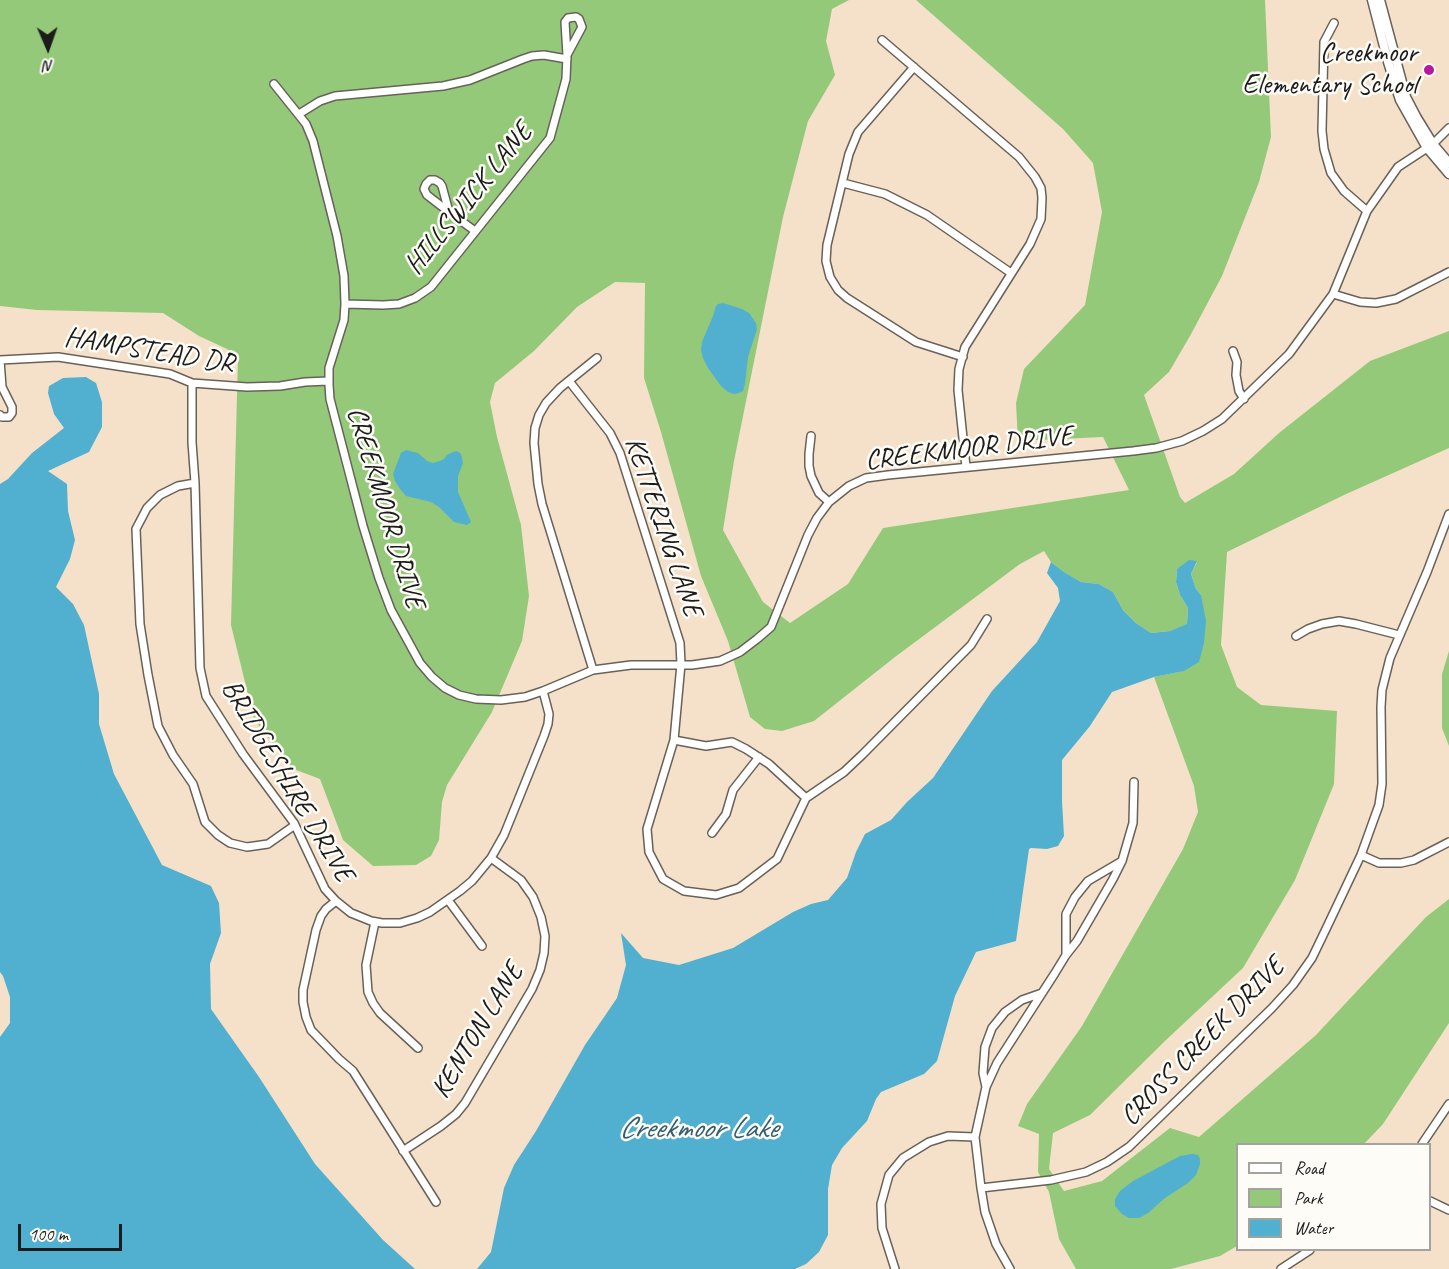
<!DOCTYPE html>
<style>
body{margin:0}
#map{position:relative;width:1449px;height:1269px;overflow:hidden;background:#f5e1c9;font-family:Caveat,sans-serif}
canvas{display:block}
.legend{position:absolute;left:1236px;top:1143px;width:195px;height:108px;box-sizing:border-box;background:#fdfcf7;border:2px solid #a3a29f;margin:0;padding:8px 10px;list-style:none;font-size:18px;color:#1c1c1c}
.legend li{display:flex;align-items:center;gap:12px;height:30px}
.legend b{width:30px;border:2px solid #a3a29f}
.north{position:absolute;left:18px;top:18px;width:60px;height:60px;-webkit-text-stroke:4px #fdfcf7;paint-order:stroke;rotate:178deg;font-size:16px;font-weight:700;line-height:24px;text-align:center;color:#1c1c1c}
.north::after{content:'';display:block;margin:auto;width:21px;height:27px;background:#1c1c1c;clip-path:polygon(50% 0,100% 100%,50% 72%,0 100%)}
.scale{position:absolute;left:18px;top:1224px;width:104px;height:27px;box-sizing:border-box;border:3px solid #1c1c1c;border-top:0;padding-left:8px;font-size:18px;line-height:21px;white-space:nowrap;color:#1c1c1c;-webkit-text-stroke:4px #fdfcf7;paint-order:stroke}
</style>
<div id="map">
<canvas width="1449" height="1269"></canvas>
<ul class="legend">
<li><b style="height:8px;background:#fff"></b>Road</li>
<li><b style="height:16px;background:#94c97a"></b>Park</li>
<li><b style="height:16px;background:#51afd0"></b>Water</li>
</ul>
<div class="north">N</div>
<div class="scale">100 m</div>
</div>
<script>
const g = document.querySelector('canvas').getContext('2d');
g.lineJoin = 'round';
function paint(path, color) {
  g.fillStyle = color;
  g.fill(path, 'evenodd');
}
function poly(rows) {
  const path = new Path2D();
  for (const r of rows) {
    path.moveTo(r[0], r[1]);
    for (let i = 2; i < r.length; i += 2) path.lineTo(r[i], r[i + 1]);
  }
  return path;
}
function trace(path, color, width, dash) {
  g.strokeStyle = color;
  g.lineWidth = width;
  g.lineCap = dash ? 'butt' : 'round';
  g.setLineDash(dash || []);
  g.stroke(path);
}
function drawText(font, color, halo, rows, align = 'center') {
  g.font = font + ' Caveat,sans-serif';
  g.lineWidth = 5;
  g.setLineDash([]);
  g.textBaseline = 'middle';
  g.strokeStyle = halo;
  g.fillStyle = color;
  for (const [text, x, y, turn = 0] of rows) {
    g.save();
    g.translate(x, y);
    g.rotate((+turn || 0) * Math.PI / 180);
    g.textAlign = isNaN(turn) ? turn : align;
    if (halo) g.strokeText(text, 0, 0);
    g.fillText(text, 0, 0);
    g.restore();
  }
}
paint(poly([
 [0,0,849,0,832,9,826,41,835,75,808,121,783,217,734,461,723,530,763,602,790,623,848,584,883,528,1129,490,1103,437,1018,441,1016,403,1024,369,1085,305,1102,212,1093,163,1063,129,916,0,1265,0,1271,137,1259,182,1222,276,1190,336,1169,372,1144,395,1180,497,1185,503,1234,474,1279,433,1370,361,1449,331,1449,448,1344,495,1227,552,1221,645,1237,687,1261,705,1337,711,1334,784,1295,880,1243,968,1166,1040,1090,1115,1053,1133,1049,1169,1064,1191,1102,1181,1170,1128,1199,1137,1316,1035,1426,917,1449,899,1449,1023,1383,1124,1364,1144,1238,1144,1237,1246,1220,1256,1171,1269,1076,1269,1059,1239,1049,1192,1038,1172,1039,1134,1018,1126,1027,1104,1082,1026,1183,849,1198,812,1194,786,1154,677,1183,671,1201,595,1196,589,1191,574,1197,562,1177,569,1176,582,1180,595,1188,608,1187,625,1170,631,1151,633,1136,623,1123,610,1113,592,1099,584,1081,582,1064,572,1051,562,1044,551,1020,564,895,657,814,721,782,731,765,729,750,717,728,641,701,576,661,432,644,378,645,283,615,282,577,307,534,351,495,383,490,402,497,437,521,525,529,596,522,641,492,712,447,785,442,802,439,840,431,856,416,865,373,866,343,840,320,779,291,768,254,719,231,625,238,357,227,349,199,336,163,313,37,310,0,306],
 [1449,651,1449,746,1442,728,1442,674]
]), '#94c97a');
paint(poly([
 [723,303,742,309,749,313,756,323,757,329,748,357,745,384,743,391,739,393,734,394,728,392,721,386,708,368,703,358,701,350,702,342,713,316,716,306,718,304],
 [86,377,96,383,102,402,102,427,89,452,48,471,67,484,68,511,75,540,70,559,56,587,73,604,84,625,99,694,99,724,114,774,162,865,211,886,219,903,221,933,210,964,211,1009,259,1077,315,1164,383,1240,415,1269,0,1269,0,1037,10,1023,10,997,3,976,0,972,0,484,8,479,32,453,64,428,54,414,48,393,49,386,63,378],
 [406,450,418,453,427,461,433,463,440,461,444,459,447,455,453,452,457,451,461,454,463,463,458,476,458,492,471,522,467,525,454,522,439,507,431,502,406,496,400,489,395,481,393,474,401,453],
 [1189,560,1197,561,1191,574,1196,589,1201,595,1206,621,1204,643,1199,662,1184,671,1154,677,1112,692,1090,726,1062,760,1062,801,1064,836,1058,846,1047,849,1031,848,1029,849,1016,941,976,952,955,996,937,1061,924,1074,881,1092,876,1099,867,1121,842,1148,832,1165,828,1189,828,1235,819,1252,806,1264,795,1269,477,1269,491,1252,504,1188,514,1165,536,1131,585,1045,617,998,626,965,621,933,643,958,679,965,733,948,793,912,811,904,828,900,847,878,856,852,865,834,891,820,907,802,933,778,992,691,1037,642,1060,601,1058,588,1047,573,1051,562,1064,572,1081,582,1099,584,1113,592,1123,610,1136,623,1151,633,1170,631,1187,624,1188,608,1180,595,1176,582,1177,569],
 [1192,1154,1198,1155,1200,1159,1200,1164,1196,1175,1188,1183,1165,1198,1148,1213,1139,1218,1129,1218,1122,1214,1115,1206,1115,1199,1120,1191,1133,1181,1180,1156]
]), '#51afd0');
const minor = poly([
 [1334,23,1324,42,1322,131,1324,149,1331,173,1344,191,1367,211],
 [882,40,1019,157,1035,177,1041,188,1042,198,1041,219,1030,244,965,347,959,369,958,390,966,467],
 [914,67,858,132,849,154,827,245,826,261,830,277,838,290,847,298,916,342,963,357],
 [274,84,306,124,313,141,337,236,344,276,345,304,344,320,329,368,329,385,330,399,363,526,379,578,391,610,420,663,432,677,445,688,459,695,476,699,501,700,525,697,543,691,593,670,631,665,692,665,720,661,740,652,757,639,771,627,808,535,817,518,829,502,849,486,866,478,888,475,1133,451,1156,448,1182,441,1203,431,1222,419,1289,354,1333,294,1367,211,1398,167,1433,144,1449,128],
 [299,114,320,101,335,96,443,86,470,80,523,59,532,56,544,55,567,59],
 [843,183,885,194,927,215,1011,273],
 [449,212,442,186,440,183,435,180,430,180,426,184,424,189,427,195,449,212,475,231],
 [1333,294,1360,302,1376,303,1396,299,1449,272],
 [345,304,383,305,399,304,415,298,431,287,550,138,566,79,567,55,565,22,568,18,576,17,579,19,582,27,567,55],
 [1233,351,1237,362,1236,375,1239,391,1244,399],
 [0,360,58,357,170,374,192,383,247,387,280,386,305,382,328,381],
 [569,381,610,433,620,453,680,643,681,664,674,740,647,829,649,852,663,879,684,891,716,895,739,888,777,859,806,798,844,772,862,755,971,645,987,619],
 [192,383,192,442,195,483,200,668,206,696,243,754,294,823,325,889,336,901,351,913,371,921,382,923,400,923,417,918,430,912,460,891,472,881,491,858,504,835,544,736,548,724,549,714,543,691],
 [0,415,2,417,9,417,12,413,12,407,2,387,0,360],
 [811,436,809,454,809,466,811,476,819,493,829,502],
 [195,483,178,486,160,495,147,508,136,529,140,624,148,675,158,726,173,755,193,784,205,822,218,835,230,843,247,847,268,844,295,825],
 [1296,636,1308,629,1322,624,1339,621,1356,624,1399,635],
 [593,670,542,504,538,484,534,443,535,428,539,415,546,403,560,388,597,358],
 [674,740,706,746,732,742,746,749,769,764,806,798],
 [712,833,726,814,733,790,759,757],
 [1361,855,1379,863,1401,863,1414,860,1449,842],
 [448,900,482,946],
 [336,901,326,909,321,916,316,930,303,990,303,1002,306,1017,311,1030,339,1059,353,1071,436,1202],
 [375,922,366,965,368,992,373,1003,380,1013,418,1048],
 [1066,955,1066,914,1075,897,1088,881,1122,861],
 [986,1087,983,1073,985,1047,992,1028,1005,1012,1022,1000,1042,993],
 [1422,1144,1449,1104],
 [403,1151,441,1126,456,1114,465,1103,532,989,540,970,544,953,545,936,541,917,533,897,521,880,491,858],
 [981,1188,1051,1180,1086,1172,1107,1162,1129,1147,1272,1008,1293,985,1312,958,1326,929,1361,855,1379,805,1382,784,1381,707,1382,690,1390,658,1427,572,1449,514],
 [1430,1201,1449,1210],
 [895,1269,882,1228,881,1204,889,1175,903,1158,929,1142,948,1136,975,1137],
 [1010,1269,996,1244,985,1212,981,1188,975,1137,986,1087,997,1063,1055,973,1066,955,1077,941,1113,879,1122,861,1133,823,1134,782],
 [1281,1269,1310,1250]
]);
const tertiary = poly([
 [1372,0,1388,62,1400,100,1427,148,1449,174],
 [1380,0,1406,97,1417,118,1433,144,1449,163]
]);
trace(minor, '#686159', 10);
trace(tertiary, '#686159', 11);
trace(minor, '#fff', 7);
trace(tertiary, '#fff', 8);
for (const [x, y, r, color] of [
 [1429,70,6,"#b5179e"]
]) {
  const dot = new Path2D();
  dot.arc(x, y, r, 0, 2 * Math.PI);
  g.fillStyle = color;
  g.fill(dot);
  trace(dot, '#fdfcf7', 2);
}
drawText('28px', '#1c1c1c', '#fdfcf7', [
 ["Creekmoor",1417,54],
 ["Elementary School",1417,86]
], 'right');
drawText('28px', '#1c1c1c', '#fdfcf7', [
 ["HILLSWICK LANE",469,199,-51],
 ["HAMPSTEAD DR",149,351,9],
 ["CREEKMOOR DRIVE",969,449,-7],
 ["CREEKMOOR DRIVE",385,508,73],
 ["KETTERING LANE",663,527,71],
 ["BRIDGESHIRE DRIVE",287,781,59],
 ["KENTON LANE",478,1031,-59],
 ["CROSS CREEK DRIVE",1203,1042,-46]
]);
drawText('italic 30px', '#345e6d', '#fdfcf7', [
 ["Creekmoor Lake",698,1129]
]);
</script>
